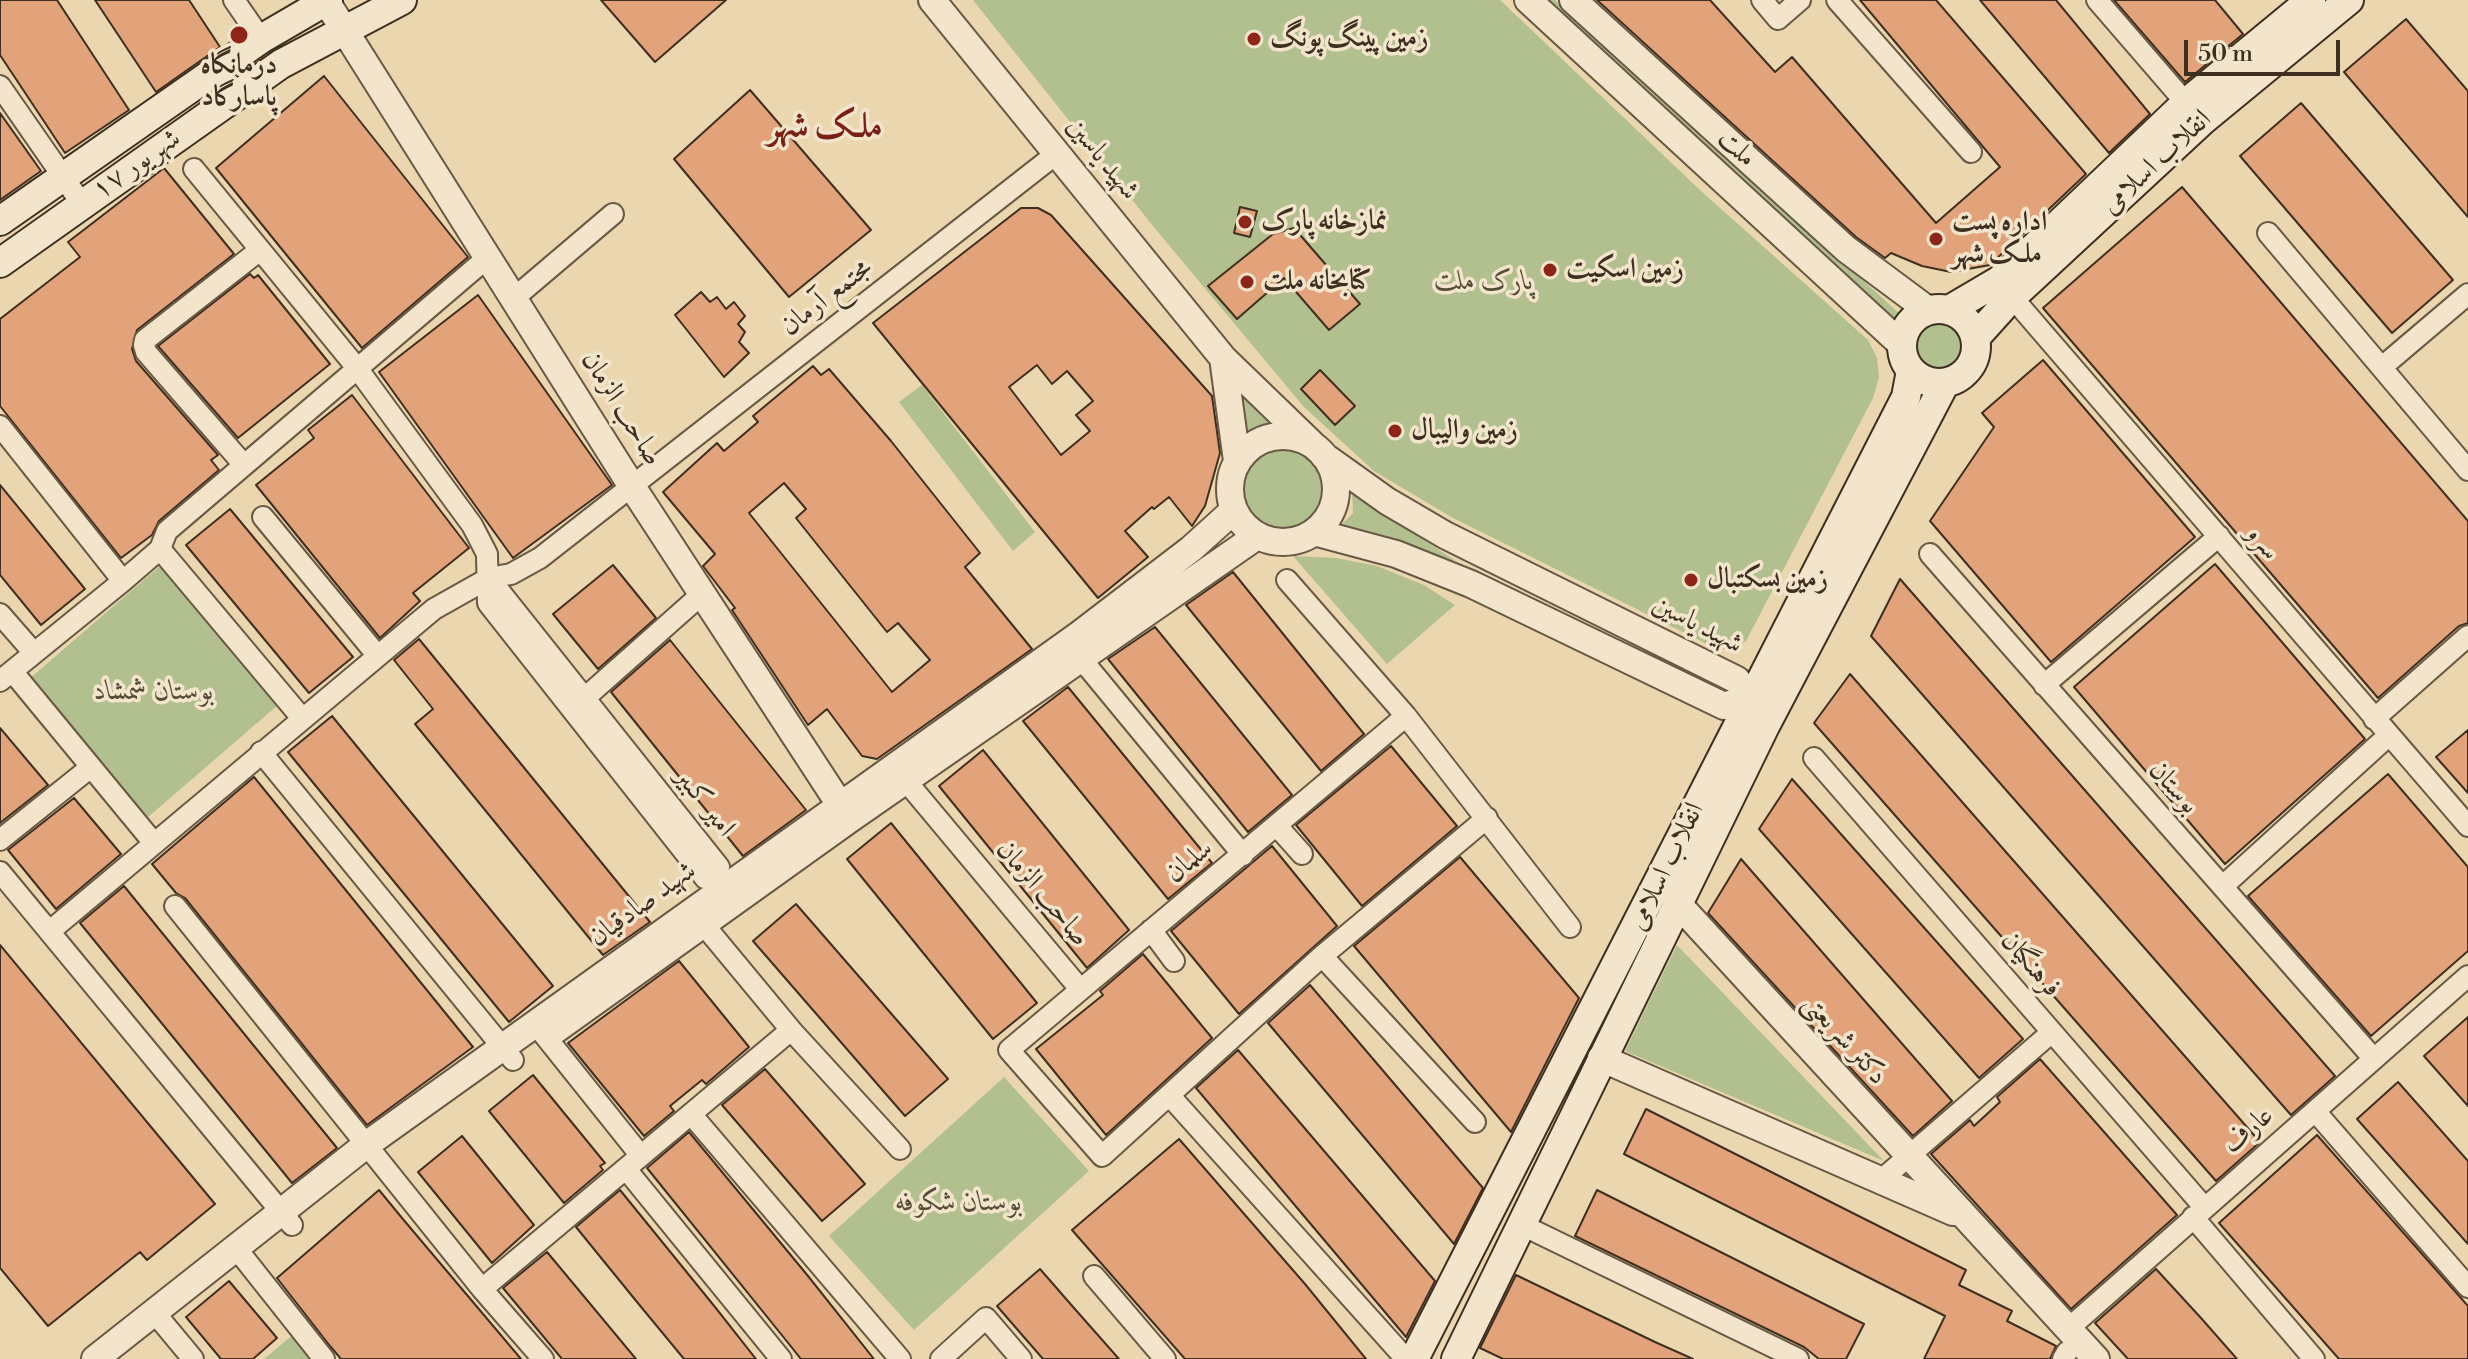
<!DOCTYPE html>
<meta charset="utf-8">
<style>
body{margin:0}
#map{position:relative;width:2468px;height:1359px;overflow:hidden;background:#ebd7af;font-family:"Libre Bodoni",serif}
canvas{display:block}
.scale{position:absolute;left:2184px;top:40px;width:156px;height:36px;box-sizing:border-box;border:4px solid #3e2f21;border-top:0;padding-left:10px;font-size:24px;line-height:28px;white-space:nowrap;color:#3e2f21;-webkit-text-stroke:6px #f2e5cb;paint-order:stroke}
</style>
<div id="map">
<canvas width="2468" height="1359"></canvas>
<div class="scale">50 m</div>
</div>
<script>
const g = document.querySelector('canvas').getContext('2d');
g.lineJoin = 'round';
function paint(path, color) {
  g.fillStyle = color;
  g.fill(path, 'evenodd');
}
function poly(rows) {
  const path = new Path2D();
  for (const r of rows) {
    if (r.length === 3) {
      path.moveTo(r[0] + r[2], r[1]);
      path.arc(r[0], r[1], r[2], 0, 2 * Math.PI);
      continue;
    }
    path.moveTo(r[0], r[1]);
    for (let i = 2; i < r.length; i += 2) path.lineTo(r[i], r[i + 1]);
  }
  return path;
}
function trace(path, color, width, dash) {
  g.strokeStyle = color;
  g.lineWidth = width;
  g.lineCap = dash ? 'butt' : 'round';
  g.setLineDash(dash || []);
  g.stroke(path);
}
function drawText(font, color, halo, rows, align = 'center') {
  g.font = font + ' "Libre Bodoni",Amiri,serif';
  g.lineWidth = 7;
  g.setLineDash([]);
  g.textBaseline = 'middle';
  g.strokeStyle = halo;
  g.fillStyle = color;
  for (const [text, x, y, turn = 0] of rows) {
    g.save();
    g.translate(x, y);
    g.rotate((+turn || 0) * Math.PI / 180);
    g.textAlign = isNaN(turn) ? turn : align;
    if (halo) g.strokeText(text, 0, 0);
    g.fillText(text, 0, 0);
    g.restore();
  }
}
paint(poly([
 [973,0,1500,0,1701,191,1868,340,1877,358,1879,378,1873,398,1746,641,1730,651,1707,644,1453,518,1374,471,1304,407,1157,231],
 [1538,0,1555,0,1901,315,1893,319],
 [1938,344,25],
 [1234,376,1275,431,1259,432,1245,440],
 [922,385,1035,532,1013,551,899,402],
 [1282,490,46],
 [1352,493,1456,561,1338,528,1353,513],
 [1293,556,1336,558,1377,566,1424,585,1455,605,1387,664],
 [160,566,279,704,147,818,28,680],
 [1677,945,1884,1161,1625,1051],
 [1004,1077,1089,1171,914,1330,829,1236],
 [295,1333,316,1359,264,1359]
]), '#b2bf8f');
const building = poly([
 [0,0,57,0,129,110,65,153,0,55,0,0],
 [95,0,189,0,220,47,156,92,95,0],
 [601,0,726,0,655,62,601,0],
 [1597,0,1710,0,1775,72,1792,57,1936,223,2000,167,1860,0,1936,0,2086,174,1990,265,1951,272,1922,266,1891,253,1885,258,1856,237,1597,0],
 [1980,0,2056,0,2150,114,2109,153,1980,0],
 [2114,0,2215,0,2243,34,2185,82,2114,0],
 [2406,19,2468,91,2468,217,2344,72,2406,19],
 [324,76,468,257,362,348,216,168,324,76],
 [750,90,871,230,789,297,674,159,750,90],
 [2301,103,2453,280,2392,333,2240,156,2301,103],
 [0,113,41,171,0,200,0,113],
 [164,168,234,254,137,330,132,349,136,361,218,455,211,460,219,470,159,521,152,535,121,558,0,406,0,319,80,257,68,242,164,168],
 [2182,187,2468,521,2468,623,2459,626,2378,698,2043,308,2182,187],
 [1240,207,1257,211,1250,237,1234,233,1240,207],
 [1021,208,1038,208,1051,215,1212,396,1220,453,1205,506,1192,526,1169,497,1154,509,1152,507,1125,531,1148,557,1098,598,873,323,1021,208],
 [1037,365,1052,384,1067,371,1093,401,1076,415,1090,431,1061,455,1009,387,1037,365],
 [1294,228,1360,304,1329,330,1284,278,1237,319,1208,286,1273,234,1294,228],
 [250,274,254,278,258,275,330,364,238,438,158,346,250,274],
 [701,292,710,302,717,297,726,309,734,302,745,316,738,324,745,332,739,342,749,353,724,377,675,315,701,292],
 [478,295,612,485,513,558,379,372,478,295],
 [2043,360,2195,537,2051,662,1930,521,1994,427,1982,413,2043,360],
 [813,366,821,375,829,369,891,441,980,553,965,567,1032,649,877,759,862,756,827,709,808,725,732,610,735,608,703,566,715,554,663,492,717,443,724,451,758,422,753,416,813,366],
 [784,483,806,509,796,518,887,632,898,623,930,660,892,692,749,513,784,483],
 [1320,370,1355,406,1335,425,1301,389,1320,370],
 [352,395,469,548,413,593,420,601,380,638,256,485,314,438,308,430,352,395],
 [0,485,85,589,41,625,0,575,0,485],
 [230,509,353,657,309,693,186,545,230,509],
 [2215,564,2365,739,2225,864,2074,687,2215,564],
 [613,565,656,618,598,669,553,614,613,565],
 [1233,572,1364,734,1321,771,1186,605,1233,572],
 [1900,579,2335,1076,2291,1115,1871,636,1900,579],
 [1155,627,1292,795,1248,832,1108,659,1155,627],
 [419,639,650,922,603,955,415,724,433,709,394,660,419,639],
 [670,640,806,810,743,856,611,692,670,640],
 [1850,674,2260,1142,2216,1181,1814,723,1850,674],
 [1068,687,1212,863,1168,899,1023,721,1068,687],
 [332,716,553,986,509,1022,288,752,332,716],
 [0,728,48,785,0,823,0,728],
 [2468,730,2468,793,2436,757,2468,730],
 [1391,746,1457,826,1362,906,1296,825,1391,746],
 [983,750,1129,930,1087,968,939,786,983,750],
 [2388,774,2468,867,2468,951,2371,1036,2248,896,2388,774],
 [254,777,473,1047,367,1125,185,898,176,893,152,864,254,777],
 [1792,779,2023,1039,1979,1078,1759,829,1792,779],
 [74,798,121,854,56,909,8,850,74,798],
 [891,823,1037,1003,993,1039,847,859,891,823],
 [1272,846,1337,926,1239,1014,1171,931,1272,846],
 [1460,857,1579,998,1511,1132,1354,946,1460,857],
 [1741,859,1952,1101,1913,1136,1708,913,1741,859],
 [124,886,337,1148,292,1183,80,923,124,886],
 [796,904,948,1079,905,1116,753,941,796,904],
 [0,945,215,1204,147,1260,140,1252,48,1326,0,1268,0,945],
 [1143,954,1212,1038,1106,1135,1036,1049,1103,995,1100,991,1143,954],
 [679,961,749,1047,706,1084,702,1080,670,1106,674,1111,644,1136,568,1043,679,961],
 [1310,985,1483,1188,1454,1244,1268,1023,1310,985],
 [2468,1017,2468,1106,2424,1056,2468,1017],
 [1238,1050,1435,1281,1406,1337,1196,1088,1238,1050],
 [2040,1059,2177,1215,2071,1309,1931,1154,1970,1120,1974,1126,2000,1102,1997,1097,2040,1059],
 [765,1069,865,1184,822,1221,722,1105,765,1069],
 [533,1075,605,1163,600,1166,603,1170,564,1203,489,1111,533,1075],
 [2398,1082,2468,1161,2468,1244,2357,1119,2398,1082],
 [1646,1109,1966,1270,1959,1285,2012,1311,2007,1321,2056,1346,2050,1359,1924,1359,1945,1316,1624,1154,1646,1109],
 [689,1132,808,1276,874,1359,801,1359,789,1344,647,1168,689,1132],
 [2317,1135,2468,1306,2468,1359,2339,1359,2219,1223,2317,1135],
 [462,1136,534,1225,492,1263,418,1172,462,1136],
 [1179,1139,1305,1284,1366,1359,1185,1359,1072,1230,1179,1139],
 [379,1190,402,1218,521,1359,341,1359,330,1346,277,1278,379,1190],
 [620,1190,715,1307,756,1359,684,1359,637,1302,576,1227,620,1190],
 [1597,1190,1864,1324,1846,1359,1819,1359,1804,1347,1575,1236,1597,1190],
 [547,1252,567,1276,636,1359,562,1359,503,1288,547,1252],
 [1040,1269,1074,1308,1119,1359,1043,1359,1023,1336,997,1306,1040,1269],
 [2156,1269,2201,1318,2237,1359,2128,1359,2095,1323,2156,1269],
 [1516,1275,1655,1342,1693,1359,1503,1359,1480,1348,1516,1275],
 [229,1281,277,1338,253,1359,221,1359,186,1317,229,1281]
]);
paint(building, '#e2a27a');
trace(building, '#3e2f21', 2);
const minor = poly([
 [234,0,261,39],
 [1762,0,1778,19,1800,0],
 [1837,0,1971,152],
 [2097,0,2186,103],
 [0,86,82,204],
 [194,169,357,368,472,525,487,554,488,603,705,878,715,876,719,867,489,578],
 [2268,233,2468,470],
 [2012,297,2468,826],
 [513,299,613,214],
 [2382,367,2468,294],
 [0,426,123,581],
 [244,465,146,352,144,345,145,340,260,250],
 [263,517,377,655],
 [160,549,301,717],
 [1930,554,2374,1059],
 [1287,580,1406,716,1570,927],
 [0,614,34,653],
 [1073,649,1243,855],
 [12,671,153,842],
 [0,681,123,581,160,549,167,531,487,258],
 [2044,685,2219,536],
 [578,704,702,594],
 [1406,716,1009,1050,1102,1156,1322,956,1487,818],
 [2374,719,2468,636],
 [261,752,513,1060],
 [1814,758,2204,1207],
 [896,769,1080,989],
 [1277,826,1302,854],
 [0,840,91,767],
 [0,872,292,1225],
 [2223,886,2388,736],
 [175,906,482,1289,543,1359],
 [694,913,791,1030,900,1149],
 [1151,930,1174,961],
 [50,931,434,609,489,578,511,574,540,558,1056,154],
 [1322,956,1475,1122],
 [537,1026,641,1156],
 [1169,1095,1406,1359],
 [2315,1111,2468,1287],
 [691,1114,900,1359],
 [626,1169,781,1359],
 [1880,1181,2052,1032],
 [2193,1217,2314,1359],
 [1522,1225,1798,1359],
 [236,1248,324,1359],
 [1094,1276,1165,1359],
 [482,1289,791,1030],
 [154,1312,193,1359],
 [2068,1329,2468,976],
 [941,1359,986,1318,1021,1359],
 [2063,1359,2067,1352]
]);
const tertiary = poly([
 [932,0,1223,358,1312,444],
 [1528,0,1901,344],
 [1573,0,1846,249,1928,310],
 [326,1,631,485,848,817],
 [1223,358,1237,461],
 [1283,489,53],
 [1324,456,1387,501,1445,535,1737,680,1749,698,1767,707],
 [1314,532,1396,554,1471,584,1724,706,1749,698],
 [1680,906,2096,1359],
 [551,1033,850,819,1257,536],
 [1601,1058,1953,1212],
 [95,1359,366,1145,1080,634,1191,549,1234,510]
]);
const secondary = poly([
 [0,221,261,39,328,0],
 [0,263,281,64,402,0],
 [1939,346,37],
 [1949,310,2000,280,2186,103,2311,0],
 [1976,337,2012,297,2202,121,2349,0],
 [1414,1359,1906,397,1911,371],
 [1456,1359,1765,726,1945,383]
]);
trace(minor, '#695944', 24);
trace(tertiary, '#695944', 30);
trace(secondary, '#3e2f21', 32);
trace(minor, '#f2e5cb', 20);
trace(tertiary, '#f2e5cb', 26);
trace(secondary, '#f2e5cb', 28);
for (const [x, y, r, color] of [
 [239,35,10,"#8f2418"],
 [1254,39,8,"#8f2418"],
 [1245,222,8,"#8f2418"],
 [1936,239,8,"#8f2418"],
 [1550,270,8,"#8f2418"],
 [1247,282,8,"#8f2418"],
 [1395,431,8,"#8f2418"],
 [1691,580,8,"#8f2418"]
]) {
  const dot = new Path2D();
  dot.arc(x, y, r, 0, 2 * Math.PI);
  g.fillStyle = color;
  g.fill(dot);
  trace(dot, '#f2e5cb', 3);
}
drawText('bold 28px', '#3e2f21', '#f2e5cb', [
 ["زمین پینگ پونگ",1270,39],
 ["درمانگاه",239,66,"center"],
 ["پاسارگاد",239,98,"center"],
 ["نمازخانه پارک",1261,222],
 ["اداره پست",1952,223],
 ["ملک شهر",1952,255],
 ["زمین اسکیت",1566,270],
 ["کتابخانه ملت",1263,282],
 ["زمین والیبال",1411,431],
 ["زمین بسکتبال",1707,580]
], 'left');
drawText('28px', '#3e2f21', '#f2e5cb', [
 ["ملت",1736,149,43],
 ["شهید یاسین",1102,159,51],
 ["انقلاب اسلامی",2157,163,-43],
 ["۱۷ شهریور",137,165,-35],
 ["مجتمع آرمان",827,298,-38],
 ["صاحب الزمان",621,409,58],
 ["سرو",2262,543,50],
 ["شهید یاسین",1697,625,27],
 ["بوستان",2173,788,48],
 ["امیر کبیر",704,803,52],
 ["سلمان",1190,862,-39],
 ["انقلاب اسلامی",1667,867,-64],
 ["صاحب الزمان",1042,894,50],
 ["شهید صادقیان",643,905,-36],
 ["فرهنگیان",2030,965,49],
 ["دکتر شریعتی",1844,1040,48],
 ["عارف",2249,1131,-41]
]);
drawText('italic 28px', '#554c37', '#f2e5cb', [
 ["پارک ملت",1484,282],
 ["بوستان شمشاد",154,692],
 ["بوستان شکوفه",959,1203]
]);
drawText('bold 36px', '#7a1f14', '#f2e5cb', [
 ["ملک شهر",825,127]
]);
</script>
